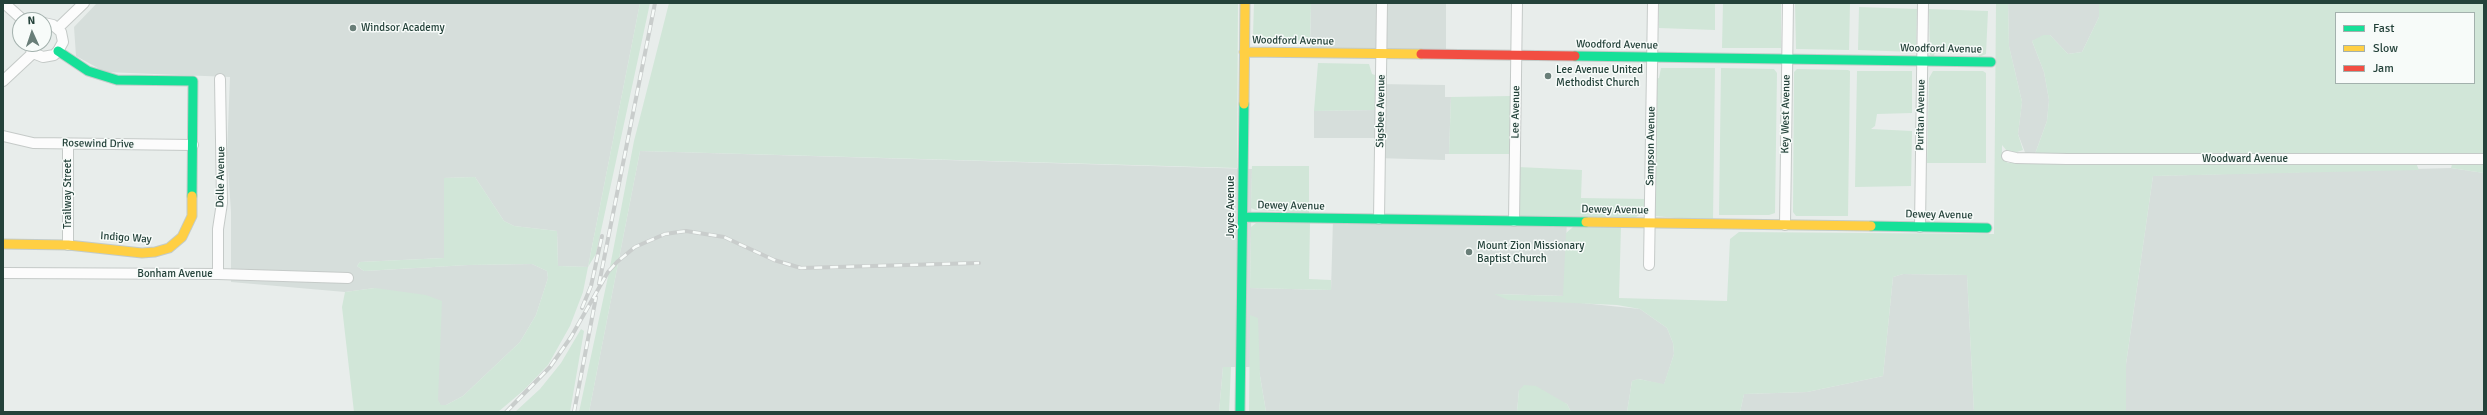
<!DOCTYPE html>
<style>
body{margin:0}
#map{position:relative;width:2487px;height:415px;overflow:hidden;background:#e8edeb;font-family:Signika,sans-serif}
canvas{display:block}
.frame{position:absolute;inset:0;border:4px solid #24423a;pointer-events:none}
.legend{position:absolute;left:2335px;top:12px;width:140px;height:72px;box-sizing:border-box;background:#f7fbf9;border:1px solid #a3b1ad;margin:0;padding:5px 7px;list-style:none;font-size:12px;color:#24423a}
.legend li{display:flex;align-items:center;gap:8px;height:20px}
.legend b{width:20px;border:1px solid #a3b1ad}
.north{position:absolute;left:12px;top:12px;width:40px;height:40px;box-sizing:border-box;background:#f7fbf9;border:1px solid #a3b1ad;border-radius:50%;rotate:357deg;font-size:11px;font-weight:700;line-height:16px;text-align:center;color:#24423a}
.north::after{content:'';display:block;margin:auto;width:14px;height:18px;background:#697e78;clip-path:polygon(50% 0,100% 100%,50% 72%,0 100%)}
</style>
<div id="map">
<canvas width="2487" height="415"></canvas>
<div class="frame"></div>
<ul class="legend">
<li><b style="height:5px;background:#16e098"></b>Fast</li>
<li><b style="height:5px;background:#ffcf43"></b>Slow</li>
<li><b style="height:5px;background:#f24e42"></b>Jam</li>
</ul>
<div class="north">N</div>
</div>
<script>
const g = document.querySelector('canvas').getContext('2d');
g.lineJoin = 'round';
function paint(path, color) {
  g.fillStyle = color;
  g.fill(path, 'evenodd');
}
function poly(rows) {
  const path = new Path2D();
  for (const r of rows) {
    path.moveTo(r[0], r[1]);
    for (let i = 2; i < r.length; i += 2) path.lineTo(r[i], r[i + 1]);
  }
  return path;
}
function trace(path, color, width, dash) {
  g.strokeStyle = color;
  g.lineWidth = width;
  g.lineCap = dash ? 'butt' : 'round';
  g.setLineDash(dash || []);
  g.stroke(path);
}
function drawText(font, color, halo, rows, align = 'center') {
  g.font = font + ' Signika,sans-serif';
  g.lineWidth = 3;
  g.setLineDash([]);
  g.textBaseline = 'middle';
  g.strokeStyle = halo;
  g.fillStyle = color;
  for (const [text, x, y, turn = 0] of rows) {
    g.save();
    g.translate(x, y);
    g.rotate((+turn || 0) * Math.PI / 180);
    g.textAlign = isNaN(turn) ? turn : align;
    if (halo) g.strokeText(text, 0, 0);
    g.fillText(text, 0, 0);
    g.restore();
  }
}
paint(poly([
 [97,3,640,3,588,267,558,266,557,231,514,226,504,221,475,177,444,178,444,258,360,262,357,266,364,271,468,265,532,264,547,271,548,278,536,315,520,342,463,396,446,405,440,405,375,288,345,292,231,282,231,212,227,153,230,77,105,72,76,56,74,27],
 [1311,3,1446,3,1446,53,1310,51],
 [2008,3,2099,3,2099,17,2082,52,2068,54,2050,35,2032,41,2044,72,2049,100,2047,121,2035,154,2026,155,2018,134,2022,102,2009,46],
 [1377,84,1445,85,1445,97,1451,97,1449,154,1445,154,1445,160,1376,158,1376,138,1314,138,1314,111,1376,110],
 [640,151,1252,169,1250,288,1331,290,1333,219,1567,219,1564,296,1495,294,1640,309,1667,328,1673,343,1674,354,1664,385,1639,379,1632,381,1627,412,1571,412,1567,404,1519,390,1517,412,1266,412,1250,315,1250,367,1223,367,1219,412,589,412],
 [2451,168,2484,173,2484,412,2126,412,2126,364,2153,176],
 [1903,274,1967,275,1974,412,1740,412,1744,394,1807,392,1883,376,1893,277]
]), '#d6dedb');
paint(poly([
 [640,3,650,3,596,254,588,267,583,292,570,326,548,365,524,390,498,412,354,412,342,307,345,292,375,288,426,295,442,301,438,400,441,405,446,405,463,396,520,342,536,315,548,278,547,271,532,264,468,265,364,271,357,266,360,262,444,258,444,178,475,177,504,221,514,226,557,231,558,266,588,267],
 [669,3,1238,3,1237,168,640,151,589,412,579,412,609,272,634,141],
 [1254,3,1311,3,1310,40,1274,42,1256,40,1253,35],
 [1659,3,1715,3,1715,30,1659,28],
 [1723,3,1781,3,1781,48,1722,48],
 [1795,3,1850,3,1849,50,1796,49],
 [1996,3,2008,3,2009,46,2022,102,2018,134,2023,150,2014,153,2007,151,2002,145,2002,157,2008,163,2416,163,2419,170,2153,176,2126,364,2126,412,1974,412,1967,275,1903,274,1893,277,1883,376,1807,392,1744,394,1740,412,1627,412,1632,381,1638,379,1664,384,1674,354,1673,343,1667,328,1640,309,1617,305,1508,300,1494,294,1563,296,1566,233,1573,227,1621,227,1619,298,1727,301,1730,239,1739,232,1994,234],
 [2099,3,2484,3,2484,153,2035,154,2047,121,2049,100,2044,72,2032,41,2043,35,2050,35,2068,54,2082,52,2099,17],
 [2336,13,2474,13,2474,83,2336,83],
 [1859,7,1917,9,1916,50,1915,52,1858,50],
 [1929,9,1988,11,1986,54,1979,57,1978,50,1935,50,1934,57,1930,55],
 [1318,63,1369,64,1372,74,1375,75,1377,110,1314,111],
 [1661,68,1715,68,1713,221,1654,216,1656,79,1659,78],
 [1721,68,1774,69,1777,73,1775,213,1769,215,1719,215],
 [1797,69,1848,70,1850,71,1848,216,1796,216,1793,212,1794,72],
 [1857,71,1912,71,1912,113,1877,114,1875,126,1871,129,1912,131,1911,186,1855,187],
 [1933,71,1983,71,1986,73,1986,163,1927,163,1929,78],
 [1510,96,1511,154,1449,154,1451,97],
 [2484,163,2484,173,2451,168,2452,164],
 [1252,166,1309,166,1309,213,1256,210,1251,208],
 [1518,167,1582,170,1581,198,1646,199,1644,212,1633,219,1521,217,1517,211],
 [1310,222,1309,279,1331,280,1331,290,1250,288,1251,227,1256,223],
 [1250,315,1258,318,1260,376,1266,412,1249,412],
 [581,329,584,331,570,412,515,412,540,389,561,363],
 [1223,367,1231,367,1229,412,1219,412],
 [1524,385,1536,386,1567,404,1571,412,1517,412,1519,390]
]), '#d1e6d8');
const street = poly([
 [4,3,23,20],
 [58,28,84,3],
 [28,44,33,53,43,57,54,55,58,51,63,42,61,32,53,25,44,23],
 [3,81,33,53],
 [3,136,33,143,193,145],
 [68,144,68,245],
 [2007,156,2016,158,2067,159,2484,159],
 [1379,219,1382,3],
 [1514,221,1517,3],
 [1785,225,1788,3],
 [1920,227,1923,3],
 [1649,265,1653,3],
 [3,273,218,274,348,278],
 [218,274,218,229,222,203,220,79]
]);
const fast = poly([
 [58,51,88,71,117,80,193,81,192,196],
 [1575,56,1991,62],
 [1243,217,1586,222],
 [1871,226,1987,228],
 [1240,412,1244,104]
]);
const slow = poly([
 [1244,52,1421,54],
 [1244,104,1245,3],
 [1586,222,1871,226],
 [3,244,68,245,142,253,155,252,169,248,182,237,192,216,192,196]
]);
const jam = poly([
 [1421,54,1575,56]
]);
trace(street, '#c5cac8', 12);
trace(fast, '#c3cbc8', 11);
trace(slow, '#c3cbc8', 11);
trace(jam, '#c3cbc8', 11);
trace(street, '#fcfcfc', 10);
trace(fast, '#16e098', 9);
trace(slow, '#ffcf43', 9);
trace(jam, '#f24e42', 9);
const rail = poly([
 [599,284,655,3],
 [582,308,591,286,602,236],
 [506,412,550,367,571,337,608,272,617,262,635,247,665,234,686,231,724,237,774,260,801,268,979,263],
 [574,412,596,297]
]);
trace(rail, '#c9cdcc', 4);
trace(rail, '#f7fbf9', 2.5, [8]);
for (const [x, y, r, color] of [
 [353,28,4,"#697e78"],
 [1548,76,4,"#697e78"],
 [1469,252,4,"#697e78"]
]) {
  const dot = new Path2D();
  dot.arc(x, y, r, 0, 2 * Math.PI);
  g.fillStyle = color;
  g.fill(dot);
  trace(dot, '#f7fbf9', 1.5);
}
drawText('11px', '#24423a', '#f7fbf9', [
 ["Windsor Academy",361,28],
 ["Lee Avenue United",1556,70],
 ["Methodist Church",1556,83],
 ["Mount Zion Missionary",1477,246],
 ["Baptist Church",1477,259]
], 'left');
drawText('11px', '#24423a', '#f7fbf9', [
 ["Woodford Avenue",1293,41,1],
 ["Woodford Avenue",1617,45,1],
 ["Woodford Avenue",1941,49,1],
 ["Sigsbee Avenue",1381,111,-89],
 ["Lee Avenue",1516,112,-89],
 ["Key West Avenue",1786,114,-89],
 ["Puritan Avenue",1921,115,-89],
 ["Rosewind Drive",98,144,1],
 ["Sampson Avenue",1651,146,-89],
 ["Woodward Avenue",2245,159],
 ["Dolle Avenue",221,177,-89],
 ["Trailway Street",68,194,-90],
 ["Dewey Avenue",1291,206,1],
 ["Joyce Avenue",1231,207,-90],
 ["Dewey Avenue",1615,210,1],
 ["Dewey Avenue",1939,215,1],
 ["Indigo Way",126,238,4],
 ["Bonham Avenue",175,274]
]);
</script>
